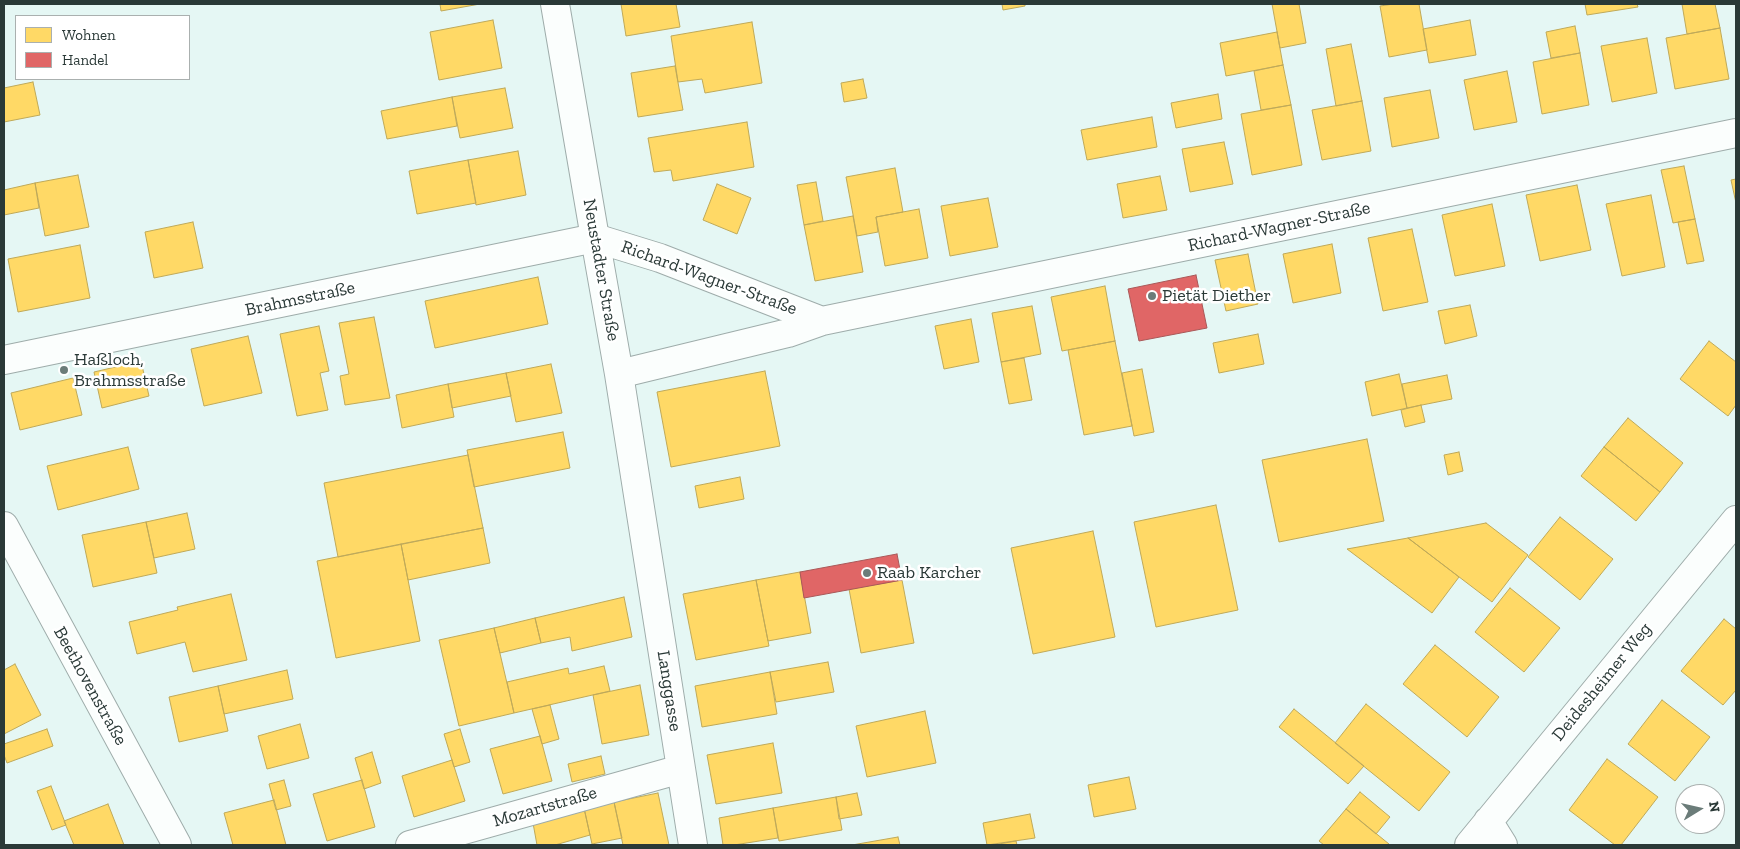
<!DOCTYPE html>
<meta charset="utf-8">
<style>
body{margin:0}
#map{position:relative;width:1740px;height:849px;overflow:hidden;background:#e5f7f4;font-family:"Zilla Slab",serif}
canvas{display:block}
.frame{position:absolute;inset:0;border:5px solid #2a3937;pointer-events:none}
.legend{position:absolute;left:15px;top:15px;width:175px;height:65px;box-sizing:border-box;background:#fff;border:1px solid #aab0af;margin:0;padding:6px 9px;list-style:none;font-size:15px;color:#2a3937}
.legend li{display:flex;align-items:center;gap:10px;height:25px}
.legend b{width:25px;border:1px solid #aab0af}
.north{position:absolute;left:1675px;top:784px;width:50px;height:50px;box-sizing:border-box;background:#fff;border:1px solid #aab0af;border-radius:50%;rotate:81deg;font-size:14px;font-weight:700;line-height:20px;text-align:center;color:#2a3937}
.north::after{content:'';display:block;margin:auto;width:18px;height:22px;background:#6b7c79;clip-path:polygon(50% 0,100% 100%,50% 72%,0 100%)}
</style>
<div id="map">
<canvas width="1740" height="849"></canvas>
<div class="frame"></div>
<ul class="legend">
<li><b style="height:14px;background:#ffd966"></b>Wohnen</li>
<li><b style="height:14px;background:#e06666"></b>Handel</li>
</ul>
<div class="north">N</div>
</div>
<script>
const g = document.querySelector('canvas').getContext('2d');
g.lineJoin = 'round';
function paint(path, color) {
  g.fillStyle = color;
  g.fill(path, 'evenodd');
}
function poly(rows) {
  const path = new Path2D();
  for (const r of rows) {
    path.moveTo(r[0], r[1]);
    for (let i = 2; i < r.length; i += 2) path.lineTo(r[i], r[i + 1]);
  }
  return path;
}
function trace(path, color, width, dash) {
  g.strokeStyle = color;
  g.lineWidth = width;
  g.lineCap = dash ? 'butt' : 'round';
  g.setLineDash(dash || []);
  g.stroke(path);
}
function drawText(font, color, halo, rows, align = 'center') {
  g.font = font + ' "Zilla Slab",serif';
  g.lineWidth = 5;
  g.setLineDash([]);
  g.textBaseline = 'middle';
  g.strokeStyle = halo;
  g.fillStyle = color;
  for (const [text, x, y, turn = 0] of rows) {
    g.save();
    g.translate(x, y);
    g.rotate((+turn || 0) * Math.PI / 180);
    g.textAlign = isNaN(turn) ? turn : align;
    if (halo) g.strokeText(text, 0, 0);
    g.fillText(text, 0, 0);
    g.restore();
  }
}
const homes = poly([
 [440,4,480,4,441,11,440,4],
 [621,4,676,4,680,27,626,36,621,4],
 [1002,4,1025,4,1025,6,1003,10,1002,4],
 [1272,4,1299,4,1306,43,1280,48,1272,4],
 [1394,4,1419,4,1427,50,1389,57,1380,6,1394,4],
 [1585,4,1637,4,1638,7,1587,15,1585,4],
 [1682,4,1715,4,1720,28,1687,34,1682,4],
 [493,20,502,68,439,80,430,32,493,20],
 [1470,20,1476,55,1429,63,1423,29,1470,20],
 [752,22,762,83,705,93,702,79,678,82,671,36,752,22],
 [1575,26,1580,53,1551,58,1546,32,1575,26],
 [1720,28,1729,79,1675,89,1666,38,1720,28],
 [1277,32,1283,65,1226,76,1220,43,1277,32],
 [1647,38,1657,93,1612,102,1601,46,1647,38],
 [1351,44,1362,101,1336,106,1326,49,1351,44],
 [1580,53,1589,105,1542,114,1533,62,1580,53],
 [1283,65,1291,105,1261,110,1254,71,1283,65],
 [675,66,683,110,638,117,631,73,675,66],
 [1507,71,1517,122,1474,130,1464,80,1507,71],
 [863,79,867,98,844,102,841,83,863,79],
 [33,82,40,115,4,122,4,88,33,82],
 [505,88,513,128,460,138,452,97,505,88],
 [1430,90,1439,138,1392,147,1384,98,1430,90],
 [1218,94,1222,119,1176,128,1171,103,1218,94],
 [452,97,457,126,387,139,381,111,452,97],
 [1362,101,1371,151,1322,160,1312,110,1362,101],
 [1291,105,1302,165,1252,175,1241,114,1291,105],
 [1152,117,1157,147,1087,160,1081,130,1152,117],
 [747,122,754,167,673,181,671,170,654,172,648,138,747,122],
 [1224,142,1233,184,1190,192,1182,149,1224,142],
 [518,151,526,195,476,205,468,160,518,151],
 [468,160,476,203,417,214,409,171,468,160],
 [1684,166,1695,219,1673,223,1661,170,1684,166],
 [895,168,903,212,876,217,878,232,857,236,846,177,895,168],
 [78,175,89,227,45,236,35,183,78,175],
 [1160,176,1167,210,1123,218,1117,184,1160,176],
 [1736,179,1736,203,1731,180,1736,179],
 [816,182,823,221,804,225,797,185,816,182],
 [35,183,39,208,4,215,4,190,35,183],
 [717,184,751,198,737,234,703,220,717,184],
 [1577,185,1591,250,1540,261,1526,195,1577,185],
 [1651,195,1665,267,1622,276,1606,204,1651,195],
 [988,198,998,247,950,256,941,206,988,198],
 [1492,204,1505,266,1455,276,1442,215,1492,204],
 [919,209,928,258,885,266,876,217,919,209],
 [853,216,863,272,815,281,804,225,853,216],
 [1695,219,1704,261,1687,264,1678,222,1695,219],
 [193,222,203,268,154,278,145,232,193,222],
 [1412,229,1428,302,1383,311,1368,238,1412,229],
 [1332,244,1341,293,1293,303,1283,254,1332,244],
 [80,245,90,298,18,312,8,259,80,245],
 [1248,254,1258,304,1226,311,1215,260,1248,254],
 [538,277,548,324,435,348,425,301,538,277],
 [1105,286,1115,341,1062,351,1051,297,1105,286],
 [1470,305,1477,336,1445,344,1438,311,1470,305],
 [1032,306,1041,354,1001,362,992,313,1032,306],
 [374,317,390,398,345,405,340,376,349,374,339,323,374,317],
 [971,319,979,362,944,369,935,326,971,319],
 [319,326,329,371,320,373,328,410,297,416,280,334,319,326],
 [1258,334,1264,364,1219,373,1213,343,1258,334],
 [248,336,262,393,204,406,191,349,248,336],
 [1115,341,1132,426,1084,435,1068,350,1115,341],
 [1709,341,1736,362,1736,405,1728,416,1680,379,1709,341],
 [1024,358,1032,400,1009,404,1001,362,1024,358],
 [141,361,149,396,102,408,94,372,141,361],
 [551,364,562,413,516,422,506,373,551,364],
 [1142,369,1154,432,1134,436,1122,373,1142,369],
 [765,371,780,446,671,467,657,392,765,371],
 [506,373,511,396,452,408,448,384,506,373],
 [1399,374,1407,408,1372,416,1365,382,1399,374],
 [1447,375,1452,399,1407,408,1402,384,1447,375],
 [73,378,82,415,20,430,11,393,73,378],
 [448,384,454,417,402,428,396,395,448,384],
 [1421,405,1425,422,1405,427,1401,410,1421,405],
 [1628,418,1683,463,1660,492,1604,447,1628,418],
 [563,432,570,468,474,487,467,450,563,432],
 [1367,439,1384,521,1279,542,1262,460,1367,439],
 [128,447,139,489,58,510,47,466,128,447],
 [1604,447,1660,492,1636,521,1581,476,1604,447],
 [1459,452,1463,471,1448,475,1444,455,1459,452],
 [468,455,483,528,338,557,324,483,468,455],
 [740,477,744,499,699,508,695,486,740,477],
 [1216,505,1238,610,1156,627,1134,522,1216,505],
 [187,513,195,549,154,558,146,522,187,513],
 [1560,517,1613,559,1580,600,1528,557,1560,517],
 [146,522,157,573,93,587,82,535,146,522],
 [1486,523,1528,555,1492,602,1408,538,1486,523],
 [483,528,490,563,408,580,401,544,483,528],
 [1093,531,1115,637,1033,654,1011,548,1093,531],
 [1408,538,1459,577,1432,613,1347,549,1408,538],
 [401,544,420,641,336,658,317,561,401,544],
 [800,572,811,633,768,641,756,580,800,572],
 [756,580,769,646,696,660,683,594,756,580],
 [902,580,914,643,861,653,849,589,902,580],
 [1510,588,1560,628,1524,672,1475,632,1510,588],
 [231,594,247,660,193,672,185,642,137,654,129,622,178,610,177,607,231,594],
 [624,597,632,637,572,651,570,637,541,643,535,618,624,597],
 [535,618,541,643,500,653,494,628,535,618],
 [1724,619,1736,629,1736,690,1723,705,1681,671,1724,619],
 [494,628,514,713,459,726,439,640,494,628],
 [1435,645,1499,697,1467,737,1403,684,1435,645],
 [828,662,834,692,776,702,770,672,828,662],
 [15,664,41,715,4,734,4,670,15,664],
 [604,666,610,691,514,713,507,682,568,668,569,674,604,666],
 [287,670,293,699,224,714,218,686,287,670],
 [770,672,777,714,702,727,695,686,770,672],
 [640,685,649,735,602,744,593,695,640,685],
 [218,686,228,731,179,742,169,697,218,686],
 [1662,700,1710,737,1675,781,1628,744,1662,700],
 [1366,704,1450,772,1419,811,1335,743,1366,704],
 [550,705,559,739,542,744,532,709,550,705],
 [1294,709,1364,766,1348,784,1279,727,1294,709],
 [925,711,936,763,867,777,856,726,925,711],
 [300,724,309,758,267,769,258,736,300,724],
 [47,729,53,746,7,763,4,755,4,744,47,729],
 [460,729,470,762,454,767,444,734,460,729],
 [540,736,552,781,503,794,490,749,540,736],
 [773,743,782,793,716,804,707,755,773,743],
 [372,752,381,783,364,789,355,758,372,752],
 [601,756,605,774,572,782,568,764,601,756],
 [1607,759,1658,797,1621,845,1615,845,1569,810,1607,759],
 [452,760,465,801,414,817,402,776,452,760],
 [1129,777,1136,809,1094,817,1088,785,1129,777],
 [284,780,291,806,276,810,269,784,284,780],
 [362,780,375,827,327,841,313,794,362,780],
 [51,786,66,825,52,830,37,791,51,786],
 [1360,792,1390,817,1376,834,1346,809,1360,792],
 [658,793,669,845,623,845,614,802,658,793],
 [857,793,862,815,839,819,836,797,857,793],
 [836,797,842,830,779,841,773,808,836,797],
 [274,800,286,845,233,845,224,813,274,800],
 [614,802,622,838,592,844,584,808,614,802],
 [108,804,124,845,74,845,64,821,108,804],
 [584,808,590,835,555,845,537,845,533,823,584,808],
 [773,808,778,838,734,845,723,845,719,818,773,808],
 [1346,809,1389,844,1388,845,1324,845,1319,841,1346,809],
 [1030,814,1035,838,987,845,983,823,1030,814],
 [898,837,900,845,852,845,898,837],
 [1016,841,1017,845,993,845,1016,841]
]);
paint(homes, '#ffd966');
trace(homes, '#bfa958', 1);
const shops = poly([
 [1196,275,1207,328,1139,341,1128,289,1196,275],
 [897,554,902,580,804,598,800,572,897,554]
]);
paint(shops, '#e06666');
trace(shops, '#a95858', 1);
const minor = poly([
 [619,374,788,333,822,321,1736,133],
 [4,526,177,845],
 [1488,821,1503,845],
 [410,845,681,769],
 [693,845,619,374,595,238,660,258,822,321],
 [1469,845,1736,520]
]);
const secondary = poly([
 [4,360,595,238,555,4]
]);
trace(minor, '#9eacaa', 30);
trace(secondary, '#9eacaa', 30);
trace(minor, '#fbfefd', 28);
trace(secondary, '#fbfefd', 28);
for (const [x, y, r, color] of [
 [1152,296,5,"#6b7c79"],
 [64,370,5,"#6b7c79"],
 [867,573,5,"#6b7c79"]
]) {
  const dot = new Path2D();
  dot.arc(x, y, r, 0, 2 * Math.PI);
  g.fillStyle = color;
  g.fill(dot);
  trace(dot, '#fff', 2);
}
drawText('18px', '#2a3937', '#fff', [
 ["Richard-Wagner-Straße",1279,227,-12],
 ["Neustadter Straße",601,270,80],
 ["Richard-Wagner-Straße",709,278,20],
 ["Brahmsstraße",300,299,-12],
 ["Deidesheimer Weg",1602,682,-51],
 ["Beethovenstraße",90,686,61],
 ["Langgasse",669,691,81],
 ["Mozartstraße",545,807,-16]
]);
drawText('18px', '#2a3937', '#fff', [
 ["Pietät Diether",1162,296],
 ["Haßloch,",74,360],
 ["Brahmsstraße",74,381],
 ["Raab Karcher",877,573]
], 'left');
</script>
